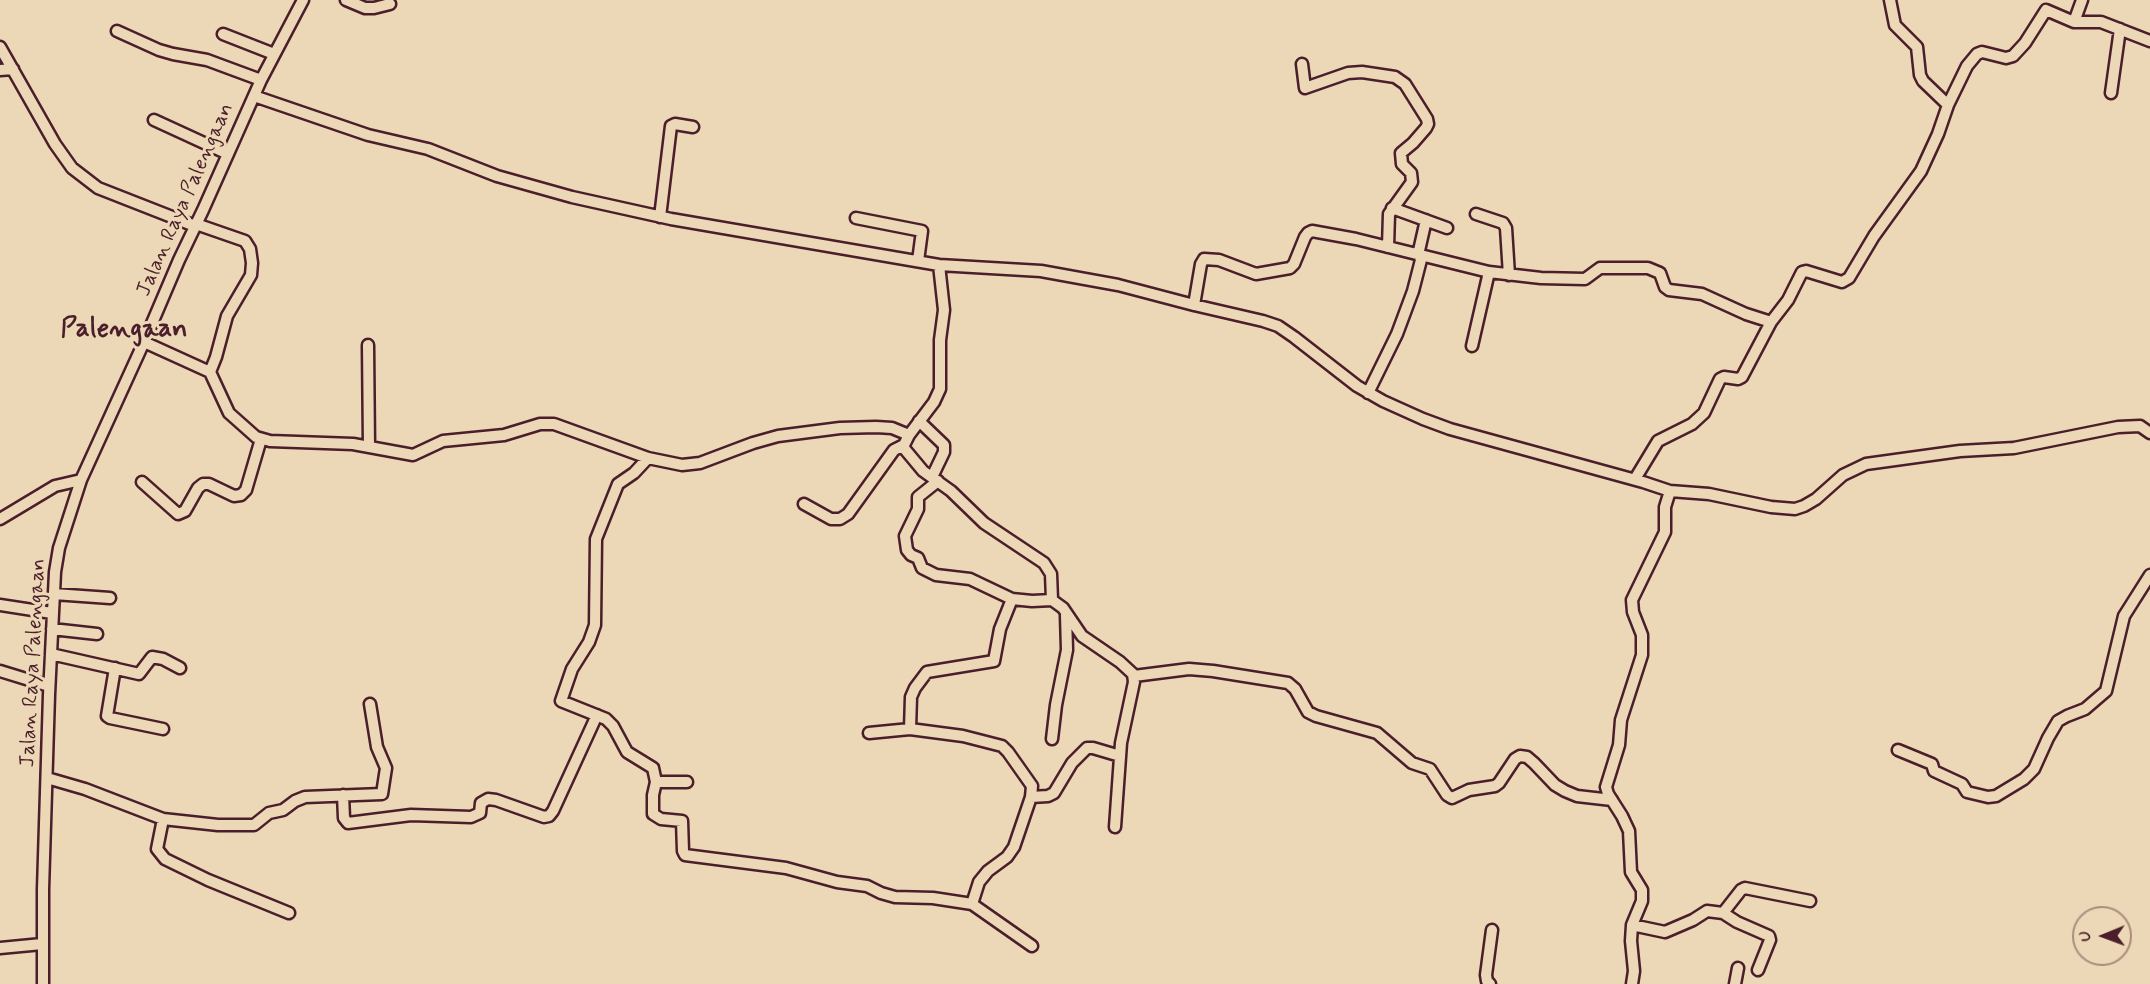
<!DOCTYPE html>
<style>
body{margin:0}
#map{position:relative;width:2150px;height:984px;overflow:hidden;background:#ecd7b6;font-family:Mynerve,sans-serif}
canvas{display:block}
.north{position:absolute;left:2072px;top:906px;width:60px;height:60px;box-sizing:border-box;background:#ecd7b6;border:2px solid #ab8d7e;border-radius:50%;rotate:269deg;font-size:16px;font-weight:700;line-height:24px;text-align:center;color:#4a1f2b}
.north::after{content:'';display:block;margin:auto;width:21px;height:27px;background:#4a1f2b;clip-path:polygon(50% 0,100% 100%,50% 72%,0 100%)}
</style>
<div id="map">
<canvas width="2150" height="984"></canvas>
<div class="north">U</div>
</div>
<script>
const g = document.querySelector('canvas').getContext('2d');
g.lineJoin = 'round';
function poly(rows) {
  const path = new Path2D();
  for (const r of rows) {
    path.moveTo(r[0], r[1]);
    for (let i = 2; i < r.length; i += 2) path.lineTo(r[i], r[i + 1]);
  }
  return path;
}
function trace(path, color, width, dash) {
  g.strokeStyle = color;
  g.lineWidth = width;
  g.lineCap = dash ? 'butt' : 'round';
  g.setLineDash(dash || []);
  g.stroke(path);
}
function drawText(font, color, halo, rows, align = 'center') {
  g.font = font + ' Mynerve,sans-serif';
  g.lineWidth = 6;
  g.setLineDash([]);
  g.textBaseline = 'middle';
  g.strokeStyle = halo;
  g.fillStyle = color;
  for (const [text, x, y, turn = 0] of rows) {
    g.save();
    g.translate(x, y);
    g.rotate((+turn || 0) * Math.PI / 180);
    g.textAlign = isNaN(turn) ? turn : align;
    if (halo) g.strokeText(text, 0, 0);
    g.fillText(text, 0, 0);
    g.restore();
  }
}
const minor = poly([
 [346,0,365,8,374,8,390,4],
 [2074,22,2101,22,2150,41],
 [117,31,159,50,173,54,207,60,261,80],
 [223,34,274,54],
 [0,47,55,144,72,168,98,188,195,226],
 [1302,64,1305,88,1348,73,1362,72,1395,77,1405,84,1427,119,1428,124,1426,128,1413,143,1401,153,1402,164,1411,173,1412,182,1389,214,1388,247],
 [0,70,13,69],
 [2111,93,2120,29],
 [254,96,368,135,428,149,497,176,572,197,671,219,939,265,1041,271,1118,285,1194,305,1263,321,1278,326,1294,337,1357,386,1383,401,1423,419,1450,429,1643,482,1670,491,1709,494,1771,507,1795,509,1804,506,1816,499,1843,475,1866,464,1960,451,2014,448,2118,427,2140,426,2150,433],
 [1948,105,1967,66,1977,54,1982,52,2006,58,2013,56,2025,43,2046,10,2074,22,2082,0],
 [154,120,228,154],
 [1392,208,1447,228],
 [1476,214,1503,223,1506,228,1509,275],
 [660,217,671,126,675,124,693,127],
 [856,218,922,231,918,261],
 [196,224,245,241,250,249,252,263,251,275,227,316,216,357,210,372],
 [1418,255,1426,220],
 [939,265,944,310,940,340,940,389,934,402,909,435,903,447,923,471,951,491,984,523,1044,563,1051,574,1052,600,1063,608,1082,636,1120,662,1133,674,1134,682,1121,743,1115,827],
 [1194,305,1201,264,1204,259,1219,260,1256,274,1290,268,1294,264,1305,237,1308,233,1312,231,1356,239,1489,272,1541,278,1585,279,1600,268,1648,268,1660,273,1665,287,1669,290,1702,294,1746,314,1771,322],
 [144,342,210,372,229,413,256,437,270,441,353,444,413,455,443,441,504,435,540,424,554,424,648,458,682,465,700,463,753,443,778,436,840,428,876,427,892,428,909,435],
 [368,345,369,447],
 [1472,346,1489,272],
 [1368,393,1397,334,1413,291,1422,256],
 [919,421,944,445,944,452,932,477],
 [648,458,634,473,618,484,596,539,595,625,589,642,572,669,561,701,606,719,613,726,627,752,653,768,656,782,653,795,653,814,661,819,682,821,683,851,685,855,786,868,837,882,867,886,881,893,895,897,933,898,972,904,1032,946],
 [1635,479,1658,441,1692,424,1704,413,1720,379,1724,377,1738,379,1742,377,1771,322,1788,300,1802,272,1806,271,1842,282,1849,278,1874,236,1921,171,1938,134,1948,105,1923,81,1920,75,1917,47,1895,25,1890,0],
 [938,481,918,497,918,509,905,536,907,550,911,555,918,558,922,568,936,575,970,579,1012,599,1032,601,1052,600],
 [142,482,178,514,185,511,198,488,203,484,209,484,234,496,241,495,246,490,261,439],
 [804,504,831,519,840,519,848,514,894,450,904,445],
 [0,519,55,486,81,480],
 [54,594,110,598],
 [0,605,52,613],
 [52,629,97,634],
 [51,654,139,674,152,657,163,659,180,668],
 [115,668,107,716,110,718,163,729],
 [0,671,49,686],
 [1134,676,1189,669,1213,671,1288,683,1295,689,1308,712,1316,716,1377,733,1412,763,1430,769,1447,795,1452,798,1469,790,1495,786,1499,783,1515,759,1520,756,1527,757,1534,763,1555,785,1565,791,1577,796,1612,800],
 [910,729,963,736,1002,746,1008,752,1032,786,1031,797,1014,847,1007,857,988,871,979,882,972,904],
 [869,733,910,729,911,697,915,688,927,672,994,661,1000,629,1012,599],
 [1052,739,1056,705,1067,650,1066,615],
 [1898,750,1932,764,1934,771,1962,784,1967,792,1988,797,1996,796,2024,779,2034,769,2048,738,2058,721,2067,716,2085,709,2106,691,2124,616,2150,575],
 [47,778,85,789,163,819,218,825,254,825,269,813,283,810,295,801,305,797,382,794,386,768,377,747,370,704],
 [656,782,687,782],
 [343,795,344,818,348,823,411,815,471,817,480,813,481,803,488,799,496,800,544,817,549,816,553,811,597,715],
 [1031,797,1048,796,1054,793,1072,763,1087,748,1093,748,1120,756],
 [163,819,157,849,165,859,208,880,289,913],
 [1723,913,1741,890,1745,888,1810,901],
 [1632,925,1665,932,1693,920,1707,911,1723,913,1737,922,1769,936,1770,940,1758,970],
 [0,948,42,944],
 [43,984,43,889,49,695,55,572,59,548,81,480,144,342,179,260,203,210,261,80,303,0],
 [1490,984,1487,981,1486,975,1492,930],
 [1632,984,1634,971,1631,941,1632,925,1642,901,1642,890,1631,872,1629,831,1622,816,1608,794,1606,787,1619,745,1621,720,1642,655,1642,635,1633,612,1632,600,1665,532,1665,507,1670,491],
 [1735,984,1738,968]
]);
trace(minor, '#4a1f2b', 15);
trace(minor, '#ecd7b6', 10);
drawText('21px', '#4a1f2b', '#ecd7b6', [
 ["Jalan Raya Palengaan",186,200,-66],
 ["Jalan Raya Palengaan",34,663,-87]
]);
drawText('bold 27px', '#4a1f2b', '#ecd7b6', [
 ["Palengaan",124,330]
]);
</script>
